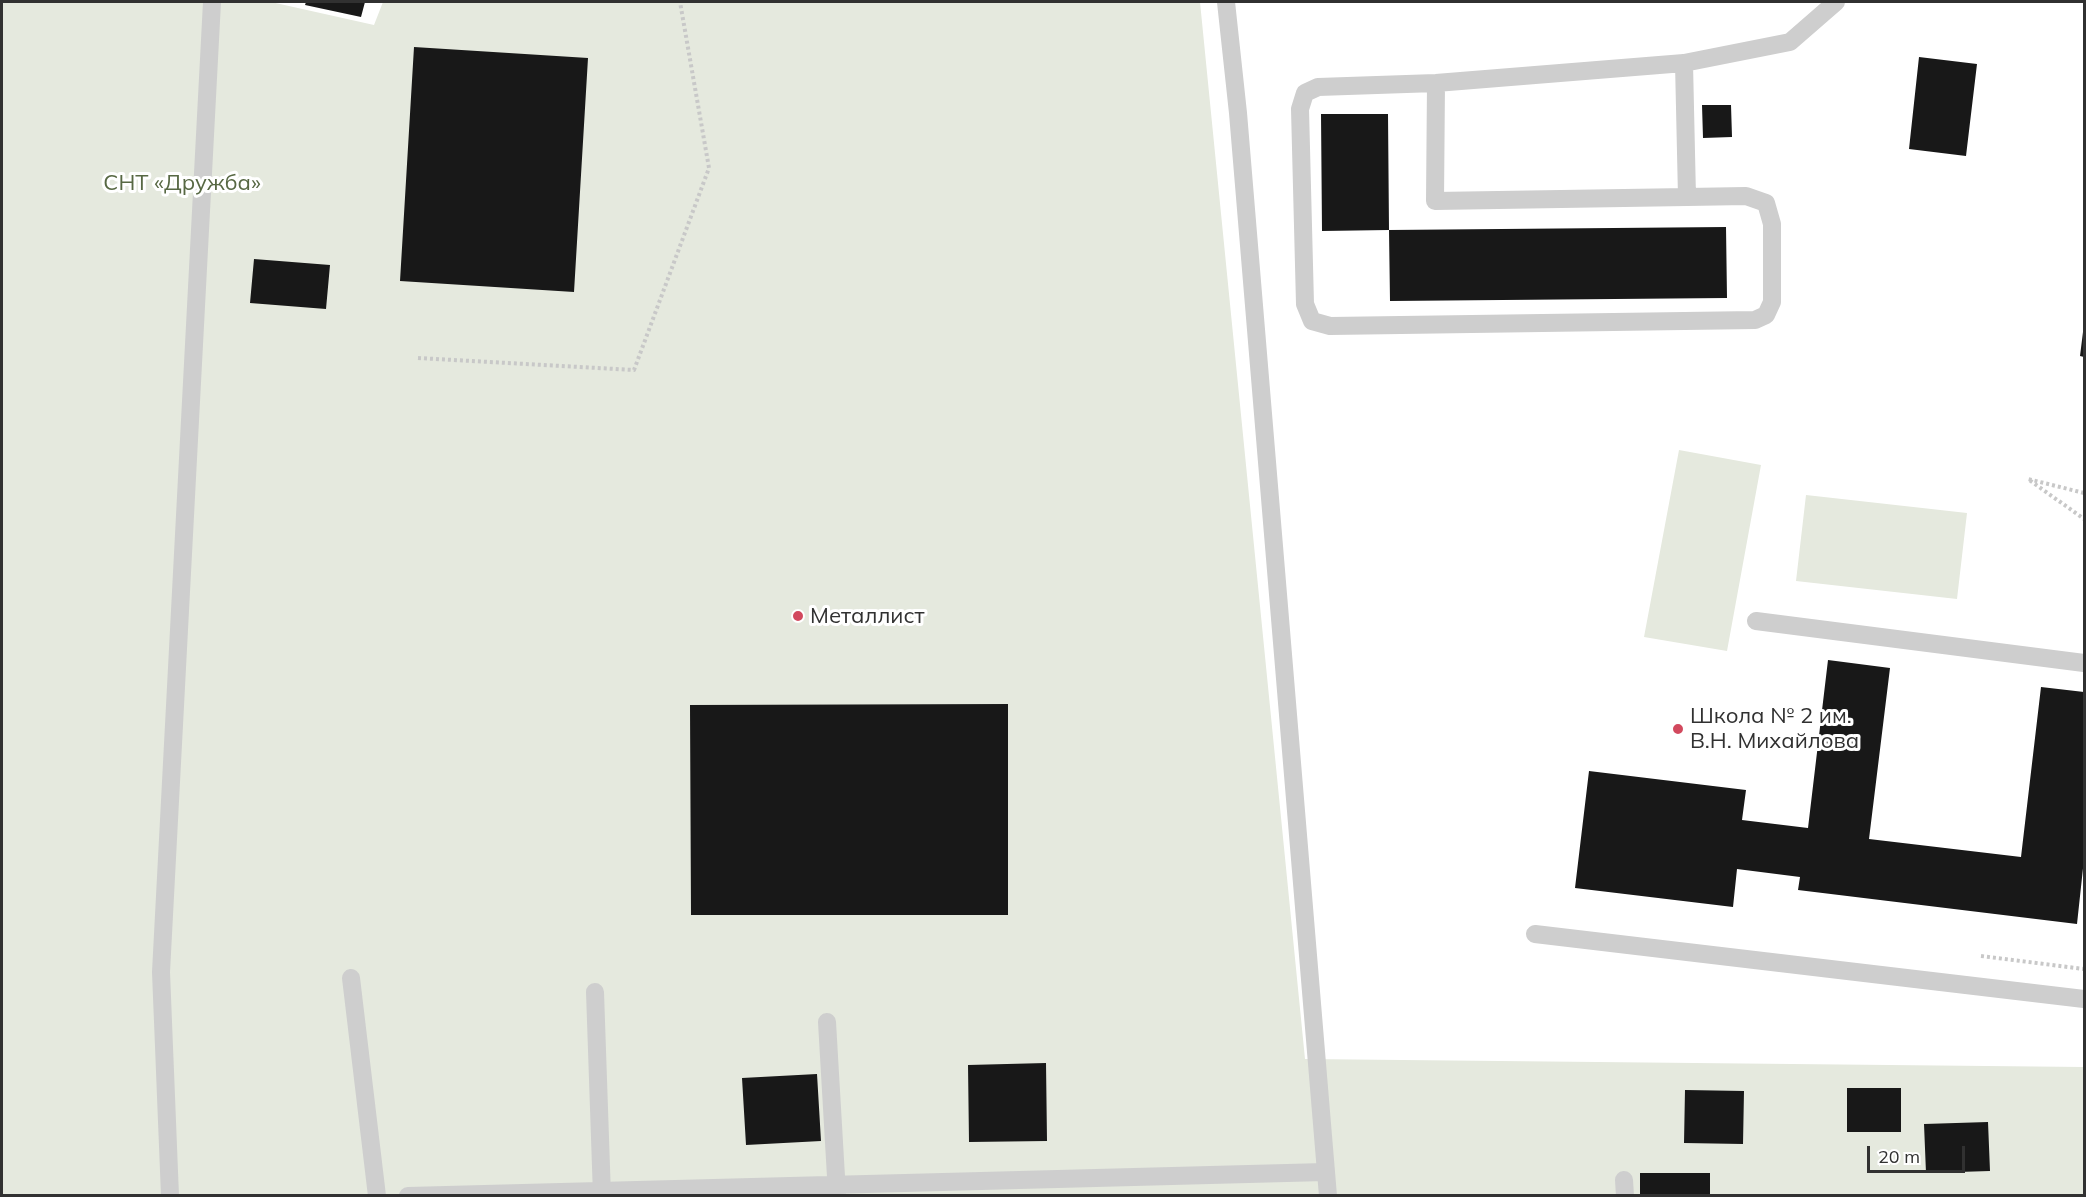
<!DOCTYPE html>
<meta charset="utf-8">
<style>
body{margin:0}
#map{position:relative;width:2086px;height:1197px;overflow:hidden;background:#fff;font-family:Mulish,sans-serif}
canvas{display:block}
.frame{position:absolute;inset:0;border:3px solid #313131;pointer-events:none}
.scale{position:absolute;left:1867px;top:1146px;width:98px;height:27px;box-sizing:border-box;border:3px solid #313131;border-top:0;padding-left:8px;font-size:18px;line-height:21px;white-space:nowrap;color:#313131;-webkit-text-stroke:4px #fff;paint-order:stroke}
</style>
<div id="map">
<canvas width="2086" height="1197"></canvas>
<div class="frame"></div>
<div class="scale">20 m</div>
</div>
<script>
const g = document.querySelector('canvas').getContext('2d');
g.lineJoin = 'round';
function paint(path, color) {
  g.fillStyle = color;
  g.fill(path, 'evenodd');
}
function poly(rows) {
  const path = new Path2D();
  for (const r of rows) {
    path.moveTo(r[0], r[1]);
    for (let i = 2; i < r.length; i += 2) path.lineTo(r[i], r[i + 1]);
  }
  return path;
}
function trace(path, color, width, dash) {
  g.strokeStyle = color;
  g.lineWidth = width;
  g.lineCap = dash ? 'butt' : 'round';
  g.setLineDash(dash || []);
  g.stroke(path);
}
function drawText(font, color, halo, rows, align = 'center') {
  g.font = font + ' Mulish,sans-serif';
  g.lineWidth = 6;
  g.setLineDash([]);
  g.textBaseline = 'middle';
  g.strokeStyle = halo;
  g.fillStyle = color;
  for (const [text, x, y, turn = 0] of rows) {
    g.save();
    g.translate(x, y);
    g.rotate((+turn || 0) * Math.PI / 180);
    g.textAlign = isNaN(turn) ? turn : align;
    if (halo) g.strokeText(text, 0, 0);
    g.fillText(text, 0, 0);
    g.restore();
  }
}
paint(poly([
 [2,2,271,2,374,25,383,2,1200,2,1305,1059,2084,1067,2084,1195,2,1196],
 [1679,450,1761,465,1727,651,1644,637],
 [1806,495,1967,513,1957,599,1796,581]
]), '#e5e9de');
paint(poly([
 [306,2,365,2,361,17,305,5],
 [414,47,588,58,574,292,400,281],
 [1919,57,1977,64,1966,156,1909,149],
 [1702,105,1731,105,1732,137,1703,138],
 [1321,114,1388,114,1389,230,1322,231],
 [1726,227,1727,298,1390,301,1389,230],
 [254,259,330,265,326,309,250,303],
 [2083,332,2084,332,2084,357,2080,356],
 [1828,660,1890,668,1869,839,2021,857,2041,687,2084,692,2084,859,2077,924,1798,890,1800,877,1737,869,1733,907,1575,888,1589,771,1746,790,1742,820,1808,828],
 [1008,704,1008,915,691,915,690,705],
 [1046,1063,1047,1141,969,1142,968,1065],
 [817,1074,821,1141,746,1145,742,1078],
 [1847,1088,1901,1088,1901,1132,1847,1132],
 [1685,1090,1744,1091,1743,1144,1684,1143],
 [1988,1122,1990,1171,1926,1173,1924,1124],
 [1640,1173,1710,1173,1710,1196,1640,1196]
]), '#181818');
trace(poly([
 [418,358,634,370,709,168,680,2],
 [2084,493,2028,479,2084,519],
 [1981,956,2084,969]
]), '#c8c8c8', 4, [3, 3]);
trace(poly([
 [1226,2,1238,113,1328,1196],
 [1436,83,1435,201,1687,197,1684,63],
 [1687,197,1746,196,1766,203,1772,224,1772,302,1766,315,1755,320,1330,326,1312,321,1305,304,1300,109,1305,93,1318,87,1436,83,1684,63,1790,42,1836,2],
 [1756,621,2084,663],
 [1535,934,2084,999],
 [351,978,377,1196],
 [595,992,602,1196],
 [827,1022,837,1194],
 [1624,1180,1625,1196],
 [170,1196,161,972,212,2],
 [408,1196,1325,1172]
]), '#cecece', 18);
for (const [x, y, r, color] of [
 [798,616,6,"#d2495e"],
 [1678,729,6,"#d2495e"]
]) {
  const dot = new Path2D();
  dot.arc(x, y, r, 0, 2 * Math.PI);
  g.fillStyle = color;
  g.fill(dot);
  trace(dot, '#fff', 2);
}
drawText('22px', '#576843', '#fff', [
 ["СНТ «Дружба»",182,183]
]);
drawText('22px', '#313131', '#fff', [
 ["Металлист",810,616],
 ["Школа № 2 им.",1690,716],
 ["В.Н. Михайлова",1690,741]
], 'left');
</script>
